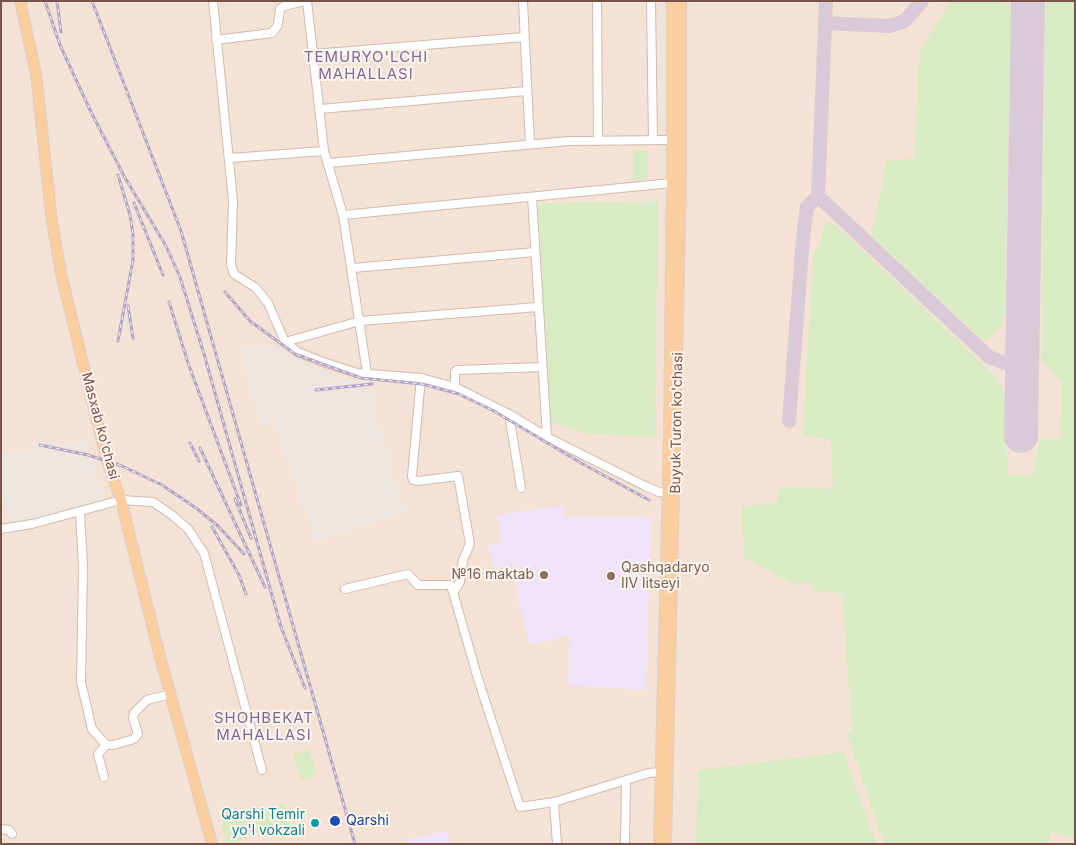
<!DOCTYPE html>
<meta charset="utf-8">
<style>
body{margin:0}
#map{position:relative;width:1076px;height:845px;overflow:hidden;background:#fdf1e7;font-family:Inter,sans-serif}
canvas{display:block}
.frame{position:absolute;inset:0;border:2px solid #77544a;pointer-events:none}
</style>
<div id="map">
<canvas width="1076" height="845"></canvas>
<div class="frame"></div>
</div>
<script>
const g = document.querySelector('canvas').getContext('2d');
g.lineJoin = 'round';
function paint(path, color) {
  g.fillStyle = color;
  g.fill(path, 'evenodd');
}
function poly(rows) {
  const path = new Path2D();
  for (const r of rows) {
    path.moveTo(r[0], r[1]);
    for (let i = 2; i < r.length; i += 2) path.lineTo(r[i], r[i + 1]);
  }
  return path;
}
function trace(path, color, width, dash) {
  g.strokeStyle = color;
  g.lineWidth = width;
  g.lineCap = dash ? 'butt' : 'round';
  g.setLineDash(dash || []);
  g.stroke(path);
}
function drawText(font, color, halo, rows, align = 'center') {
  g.font = font + ' Inter,sans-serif';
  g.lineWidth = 4;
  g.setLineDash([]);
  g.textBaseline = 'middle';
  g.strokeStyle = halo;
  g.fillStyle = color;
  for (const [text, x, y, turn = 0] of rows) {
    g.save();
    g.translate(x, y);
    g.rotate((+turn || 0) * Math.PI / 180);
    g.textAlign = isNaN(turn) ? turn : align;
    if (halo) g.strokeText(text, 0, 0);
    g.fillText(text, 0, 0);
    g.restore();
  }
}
paint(poly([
 [1,1,1075,1,1075,844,1,844]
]), '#f4e2d5');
paint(poly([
 [262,342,265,347,279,346,281,351,286,354,340,376,367,381,404,513,316,541,275,424,261,427,239,347],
 [86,438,102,502,29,520,9,522,1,496,1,451,34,451,34,441,67,443]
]), '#ede5e0');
paint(poly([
 [562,506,564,517,651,517,646,690,568,685,570,635,530,645,517,595,520,594,514,576,517,574,514,563,495,569,488,546,502,541,497,515],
 [447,831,450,844,407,844,406,840]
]), '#eee3f9');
paint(poly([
 [951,1,1003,1,1011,9,1005,315,998,331,987,340,982,339,871,236,887,161,914,158,920,50],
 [1046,1,1075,1,1075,839,1051,831,1048,844,884,844,847,734,852,729,842,596,833,591,816,592,811,583,793,584,744,557,742,506,777,503,778,487,833,489,831,440,803,435,813,252,818,249,825,221,836,225,997,378,1004,393,1008,475,1032,476,1040,439,1060,439,1062,382,1041,360],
 [633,150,648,150,648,179,633,180],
 [658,201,655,438,585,433,550,421,538,203],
 [309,749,316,775,301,780,293,755],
 [844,752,876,844,696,844,698,770],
 [284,803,293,833,280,837,271,807],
 [268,808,274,830,262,834,253,832,248,814],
 [245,815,250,833,244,839,227,844,221,822]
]), '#d9ebc4');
trace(poly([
 [1026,1,1028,5],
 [825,23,889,26,905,21,922,1],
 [818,196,989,357,1005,363,1016,355,1023,342],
 [789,421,803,238,807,207,818,196,826,1]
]), '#d8cad7', 14);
trace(poly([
 [1021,436,1028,1]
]), '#d8cad7', 34);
const minor = poly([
 [213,1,233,201,231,264,234,274,256,288,268,303,285,342,298,352,323,362,357,373,421,378,455,387,509,414,547,437,645,486,659,492,672,493],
 [307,1,324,151,343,215,367,373],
 [523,1,530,144],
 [597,1,598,140],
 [651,1,653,140],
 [216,40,272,33,278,25,280,9,284,6,305,1],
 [313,54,524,37],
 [320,109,526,91],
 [230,158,324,151],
 [329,163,569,141,672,140],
 [532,197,547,437],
 [343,215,672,183],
 [353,268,535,252],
 [285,342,360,321,538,307],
 [421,378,412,476,413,480,418,481,458,476,470,544,463,560,460,582,454,591],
 [455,387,455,372,457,370,541,367],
 [509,414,521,488],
 [80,512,83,567,81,682,92,729,106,745,113,745,134,739,138,734,133,718,134,713,147,700,171,694],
 [1,529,32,524,121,500,153,502,172,515,188,529,204,553,262,770],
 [345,589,408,574,418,585,451,585,478,679,520,807,554,802,649,773,661,772],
 [104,777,98,754,106,745],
 [554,802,557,844],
 [1,829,9,830,12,834],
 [625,844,626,780]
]);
const major = poly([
 [20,1,36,74,52,222,62,278,107,461,121,500,160,657,212,844],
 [659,844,669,438,672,183,672,1],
 [666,844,681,177,681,1]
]);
trace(minor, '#d1baaf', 10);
trace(major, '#d9cfcc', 12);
trace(minor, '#fff', 8);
trace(major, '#fbcd9f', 10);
const rail = poly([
 [45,1,60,45,91,112,124,176,166,246,180,277,204,354,281,627,305,688],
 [57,1,61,32],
 [92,1,181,231,355,844],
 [118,175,130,215,133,234,133,260,118,341],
 [134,203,163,275],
 [225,292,250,321,295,354,361,378,422,384,459,394,494,411,581,463,649,500],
 [169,302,188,363,241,505],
 [128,306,133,338],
 [316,390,372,384],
 [190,443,199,461],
 [40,445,88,455,122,466,162,485,196,508,218,526,244,554],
 [200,448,265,587],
 [235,499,251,538],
 [212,527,239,575,246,594]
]);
trace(rail, '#b2a4c7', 3);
trace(rail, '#fff6ed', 1, [4]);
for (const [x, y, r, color] of [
 [544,575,5,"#8d6e63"],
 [611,576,5,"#8d6e63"],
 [335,821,6,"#1a4fb4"],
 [315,823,5,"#0f9aa8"]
]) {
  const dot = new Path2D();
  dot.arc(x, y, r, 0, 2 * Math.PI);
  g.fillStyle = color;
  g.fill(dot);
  trace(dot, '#fff6ed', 2);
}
drawText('14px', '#77544a', '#fff6ed', [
 ["Buyuk Turon ko'chasi",677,423,-89],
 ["Masxab ko'chasi",100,426,75]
]);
drawText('14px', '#785e54', '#fff6ed', [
 ["Qashqadaryo",621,568],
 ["IIV litseyi",621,584],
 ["№16 maktab",534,575,"right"]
], 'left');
drawText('14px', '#0d838f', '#fff6ed', [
 ["Qarshi Temir",305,815],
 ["yo'l vokzali",305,831]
], 'right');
drawText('14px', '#164399', '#fff6ed', [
 ["Qarshi",346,821]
], 'left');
g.letterSpacing = '1px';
drawText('15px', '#82669a', '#fff6ed', [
 ["TEMURYO'LCHI",366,57],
 ["MAHALLASI",366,74],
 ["SHOHBEKAT",264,718],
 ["MAHALLASI",264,735]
]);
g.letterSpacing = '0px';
</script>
